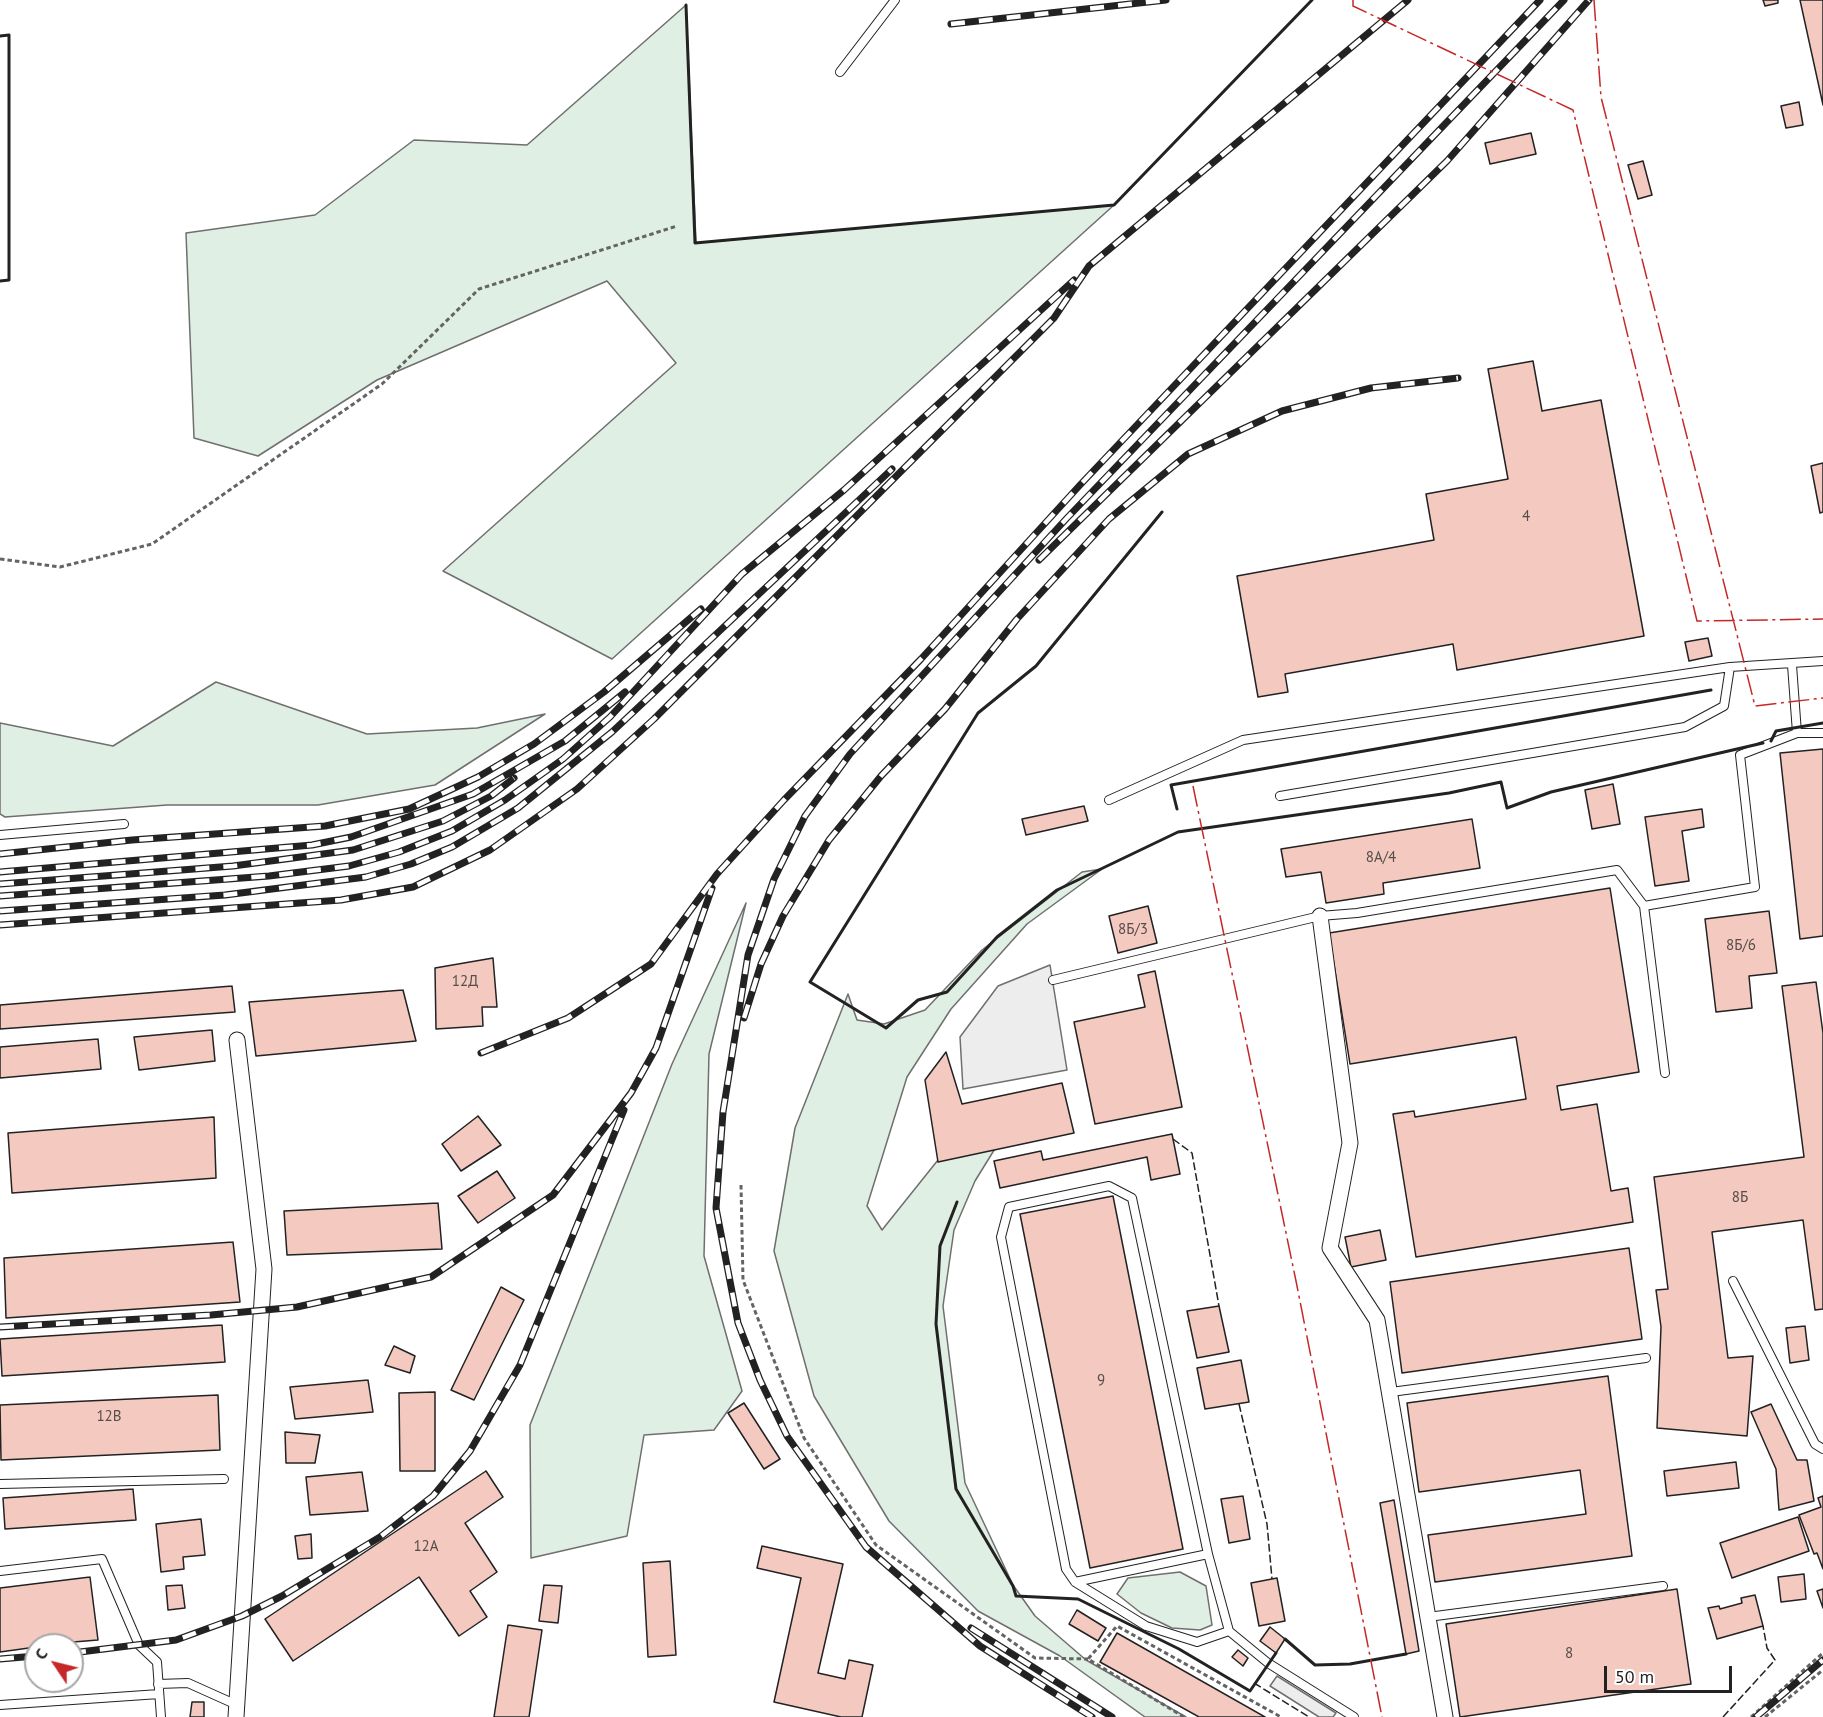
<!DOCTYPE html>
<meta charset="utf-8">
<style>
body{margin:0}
#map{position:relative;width:1823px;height:1717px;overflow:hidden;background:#fff;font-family:"PT Sans",sans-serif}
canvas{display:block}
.north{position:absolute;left:24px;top:1633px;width:60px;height:60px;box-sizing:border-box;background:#fff;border:2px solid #a7a7a7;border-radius:50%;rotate:305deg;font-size:16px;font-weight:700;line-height:24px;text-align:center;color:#222}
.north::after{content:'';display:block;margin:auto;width:21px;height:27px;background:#c62828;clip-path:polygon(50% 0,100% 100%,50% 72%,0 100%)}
.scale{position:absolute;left:1604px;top:1666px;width:128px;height:27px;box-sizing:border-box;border:3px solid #222;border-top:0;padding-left:8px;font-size:18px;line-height:21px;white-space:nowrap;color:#222;-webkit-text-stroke:4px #fff;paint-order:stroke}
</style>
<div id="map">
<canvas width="1823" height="1717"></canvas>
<div class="north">С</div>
<div class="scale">50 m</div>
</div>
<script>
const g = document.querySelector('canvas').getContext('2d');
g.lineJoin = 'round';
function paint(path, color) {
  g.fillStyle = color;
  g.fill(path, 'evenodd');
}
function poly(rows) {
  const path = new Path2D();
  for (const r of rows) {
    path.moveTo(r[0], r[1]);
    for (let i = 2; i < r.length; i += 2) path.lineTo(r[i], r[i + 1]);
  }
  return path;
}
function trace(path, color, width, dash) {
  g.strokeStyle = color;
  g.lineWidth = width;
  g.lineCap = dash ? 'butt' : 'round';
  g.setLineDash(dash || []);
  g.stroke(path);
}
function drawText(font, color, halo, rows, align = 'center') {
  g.font = font + ' "PT Sans",sans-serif';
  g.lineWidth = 4.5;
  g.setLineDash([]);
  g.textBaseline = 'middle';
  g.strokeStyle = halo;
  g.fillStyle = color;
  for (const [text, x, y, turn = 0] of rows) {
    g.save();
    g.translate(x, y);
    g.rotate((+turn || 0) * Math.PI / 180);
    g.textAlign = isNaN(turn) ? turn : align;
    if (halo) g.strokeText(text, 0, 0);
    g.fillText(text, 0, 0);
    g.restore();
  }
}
const green = poly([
 [686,5,696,243,1114,205,612,659,443,571,676,363,607,281,377,380,258,456,194,438,186,233,315,215,414,140,527,145,686,5],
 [216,682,367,734,477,728,545,714,435,785,318,805,167,805,5,817,0,814,0,723,113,746,216,682],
 [1102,869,1027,924,951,1009,907,1077,867,1206,882,1230,942,1155,996,1147,975,1181,954,1230,943,1306,965,1483,1013,1585,1035,1616,1086,1660,1186,1717,1145,1717,1060,1656,978,1611,889,1521,814,1396,774,1251,795,1128,848,994,857,1020,884,1024,925,1010,982,950,1082,872,1102,869],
 [746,903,709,1054,704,1256,742,1391,714,1430,644,1435,627,1536,531,1558,530,1425,672,1064,746,903],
 [1180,1572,1206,1586,1212,1625,1200,1630,1172,1628,1141,1613,1117,1594,1128,1578,1180,1572]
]);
paint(green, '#e0efe3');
trace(green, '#6f6f6f', 1.5);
const parking = poly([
 [1050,965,1067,1070,963,1089,960,1037,998,986,1050,965],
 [1277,1676,1336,1713,1333,1717,1319,1717,1270,1686,1277,1676]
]);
paint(parking, '#ededed');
trace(parking, '#6f6f6f', 1.5);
const building = poly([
 [1763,0,1778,0,1778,3,1765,6,1763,0],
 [1800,0,1823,0,1823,105,1800,0],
 [1799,102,1803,125,1786,128,1781,106,1799,102],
 [1531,133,1536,154,1490,164,1485,143,1531,133],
 [1643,161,1652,195,1638,199,1628,165,1643,161],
 [1533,361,1542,411,1601,400,1644,636,1457,670,1453,644,1285,674,1288,692,1258,697,1237,576,1434,540,1426,494,1508,479,1488,369,1533,361],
 [1823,463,1823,512,1820,513,1811,466,1823,463],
 [1708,638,1712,656,1689,661,1685,642,1708,638],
 [1823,749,1823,936,1800,939,1780,753,1823,749],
 [1613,784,1620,824,1592,829,1585,790,1613,784],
 [1084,806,1088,821,1026,835,1022,819,1084,806],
 [1702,809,1704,827,1682,831,1689,881,1655,886,1645,817,1702,809],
 [1472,819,1480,868,1383,883,1384,894,1326,903,1321,872,1286,877,1281,849,1472,819],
 [1610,888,1639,1072,1557,1086,1561,1110,1597,1104,1611,1191,1628,1188,1633,1222,1416,1257,1393,1114,1414,1111,1415,1117,1526,1099,1516,1037,1350,1064,1329,933,1610,888],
 [1148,906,1157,943,1118,953,1109,916,1148,906],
 [1769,911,1777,973,1749,976,1752,1008,1716,1012,1705,919,1769,911],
 [493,958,497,1007,482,1007,483,1026,436,1029,435,968,493,958],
 [1155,971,1182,1107,1095,1124,1074,1022,1145,1007,1138,975,1155,971],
 [1816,982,1823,1033,1823,1309,1815,1310,1803,1220,1712,1232,1728,1358,1753,1356,1747,1436,1657,1428,1661,1327,1656,1290,1668,1289,1654,1177,1804,1157,1782,986,1816,982],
 [232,986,235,1012,0,1029,0,1005,232,986],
 [403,990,416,1041,256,1056,249,1002,403,990],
 [212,1030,215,1061,139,1070,134,1037,212,1030],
 [98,1039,101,1069,0,1078,0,1047,98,1039],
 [946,1052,962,1104,1062,1083,1074,1133,938,1162,925,1080,946,1052],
 [478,1116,501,1145,461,1171,442,1144,478,1116],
 [214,1117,216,1178,12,1193,8,1133,214,1117],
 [1172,1134,1180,1174,1151,1180,1147,1157,1000,1188,994,1161,1041,1151,1043,1160,1172,1134],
 [497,1171,515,1198,478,1223,458,1196,497,1171],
 [1113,1196,1183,1549,1090,1568,1020,1214,1113,1196],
 [438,1203,442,1249,287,1255,284,1211,438,1203],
 [1380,1230,1386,1260,1351,1267,1345,1237,1380,1230],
 [233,1242,240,1302,6,1318,4,1258,233,1242],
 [1629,1248,1642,1339,1402,1373,1390,1282,1629,1248],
 [501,1287,524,1300,474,1400,451,1390,501,1287],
 [1219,1306,1229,1352,1197,1358,1187,1311,1219,1306],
 [222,1325,225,1362,2,1376,0,1339,222,1325],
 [1805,1326,1809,1360,1790,1363,1786,1328,1805,1326],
 [394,1346,415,1356,410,1373,385,1365,394,1346],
 [1241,1360,1249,1402,1205,1409,1197,1368,1241,1360],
 [1608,1376,1632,1556,1435,1582,1428,1535,1586,1514,1580,1470,1419,1492,1407,1403,1608,1376],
 [368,1380,373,1412,295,1419,290,1387,368,1380],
 [435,1392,435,1471,400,1471,399,1393,435,1392],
 [218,1395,220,1450,1,1460,0,1405,218,1395],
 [744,1403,780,1459,764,1469,728,1413,744,1403],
 [1771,1404,1797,1460,1807,1460,1814,1501,1779,1510,1776,1469,1751,1412,1771,1404],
 [285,1432,320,1435,315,1463,286,1463,285,1432],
 [1736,1462,1739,1488,1667,1496,1664,1471,1736,1462],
 [486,1471,503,1497,465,1523,497,1572,470,1591,487,1617,459,1636,419,1577,293,1661,265,1619,486,1471],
 [362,1472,368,1511,310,1515,306,1477,362,1472],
 [133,1489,136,1520,5,1529,3,1498,133,1489],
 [1243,1496,1250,1539,1229,1543,1221,1499,1243,1496],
 [1823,1496,1823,1569,1817,1553,1814,1554,1799,1515,1821,1507,1818,1498,1823,1496],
 [1394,1500,1419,1651,1406,1654,1380,1503,1394,1500],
 [1798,1517,1809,1551,1732,1578,1720,1543,1798,1517],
 [201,1519,205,1555,183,1557,184,1569,161,1572,156,1524,201,1519],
 [311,1534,312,1558,298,1559,295,1536,311,1534],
 [762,1546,843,1564,818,1673,845,1679,849,1660,873,1665,862,1717,841,1717,774,1702,801,1578,757,1568,762,1546],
 [670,1561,676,1655,648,1657,643,1563,670,1561],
 [1804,1574,1806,1599,1781,1602,1778,1577,1804,1574],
 [90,1577,98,1640,36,1645,36,1647,0,1652,0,1588,90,1577],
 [1277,1578,1285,1621,1259,1626,1251,1583,1277,1578],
 [182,1585,185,1608,168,1610,166,1586,182,1585],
 [544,1585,562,1586,558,1623,539,1621,544,1585],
 [1677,1589,1691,1684,1460,1717,1446,1624,1677,1589],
 [1823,1589,1823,1608,1817,1591,1823,1589],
 [1755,1595,1763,1626,1717,1639,1708,1608,1719,1606,1720,1609,1742,1603,1741,1598,1755,1595],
 [1077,1610,1106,1628,1098,1641,1069,1624,1077,1610],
 [508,1625,542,1630,529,1717,494,1717,508,1625],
 [1270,1627,1285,1639,1276,1653,1260,1641,1270,1627],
 [1117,1633,1265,1717,1199,1717,1100,1662,1117,1633],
 [1238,1650,1248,1658,1243,1666,1232,1657,1238,1650],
 [192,1702,204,1702,204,1717,190,1717,192,1702]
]);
paint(building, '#f3c9c0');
trace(building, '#222', 1.5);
const lane = poly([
 [840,72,895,0],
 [1792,665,1797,733],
 [1280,796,1685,727,1724,706,1730,667,1823,661],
 [1109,800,1243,740,1730,667],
 [0,835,124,824],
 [1644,906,1665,1073],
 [1053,980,1320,916,1357,913,1617,870,1644,906,1755,887,1740,755,1797,733,1823,733],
 [1733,1281,1815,1444,1823,1449],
 [1391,1392,1646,1358],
 [0,1484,224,1479],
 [0,1571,102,1559,139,1645,157,1662,161,1717],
 [1075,1582,1208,1554],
 [1428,1617,1663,1586],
 [1229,1631,1197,1642,1146,1626,1075,1582,1066,1569,1001,1237,1009,1207,1109,1186,1132,1198,1208,1554,1229,1631,1268,1663,1354,1717],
 [158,1684,188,1683,237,1705],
 [0,1705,159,1694]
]);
const street = poly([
 [1320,916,1350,1143,1330,1248,1377,1320,1445,1717],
 [236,1717,264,1269,237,1040]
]);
trace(lane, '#222', 10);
trace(street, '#222', 17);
trace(poly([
 [0,559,60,567,152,544,382,384,479,289,677,226],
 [741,1185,743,1280,804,1438,876,1545,1035,1658,1088,1659],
 [1184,1717,1088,1659,1117,1626,1281,1717],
 [1751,1717,1823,1653],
 [1765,1717,1823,1670]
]), '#646464', 3, [4.5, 3]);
trace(lane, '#fff', 8);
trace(street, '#fff', 15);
const rail = poly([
 [951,24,1166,0],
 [1039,560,1447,161,1589,0],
 [0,854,132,840,325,826,409,809,478,777,534,744,604,692,701,609],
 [0,872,312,845,351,837,473,794,565,741,625,692],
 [0,884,233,866,353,850,443,821,491,796,514,778],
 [0,896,269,876,349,866,399,852,452,831,505,800,563,759,610,717,742,574,844,490,1074,280],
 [0,911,225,895,366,877,411,864,452,847,518,808,612,732,892,469],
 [0,925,341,900,413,887,490,850,577,789,654,719,1054,318,1089,266,1408,0],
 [744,1018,761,964,783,916,829,840,881,776,945,709,1017,619,1109,519,1188,454,1282,411,1371,388,1458,378],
 [481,1053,568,1018,651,964,717,874,784,800,921,659,1080,485,1540,0],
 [0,1327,211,1315,297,1307,431,1277,553,1195,631,1093,656,1048,712,888],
 [971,1628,1112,1717],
 [72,1653,176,1640,242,1616,282,1596,380,1537,433,1496,470,1451,520,1365,624,1110],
 [0,1659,36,1656],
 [1092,1717,980,1646,866,1547,787,1436,760,1380,738,1323,716,1208,723,1112,748,955,774,879,805,816,850,754,1067,518,1564,0],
 [1756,1717,1823,1660]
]);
trace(rail, '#222', 7);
trace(rail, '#fff', 4.5, [14]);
trace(poly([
 [1173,1139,1192,1153,1219,1306],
 [1239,1404,1267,1524,1272,1579],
 [1254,1683,1309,1717],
 [1723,1717,1775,1660,1767,1648,1763,1626]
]), '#222', 1.5, [8, 3]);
trace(poly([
 [686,5,695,243,1114,205,1312,0],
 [0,36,9,35,9,280,0,281],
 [1162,512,1036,666,978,713,810,982,886,1028,918,1000,947,992,997,937,1057,890,1178,832,1449,793,1501,782,1507,808,1551,792,1763,743],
 [1771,741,1776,731,1823,723],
 [1177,809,1171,785,1711,690],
 [957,1202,940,1246,936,1324,956,1489,1013,1586,1016,1596,1078,1599,1179,1649,1250,1691,1276,1653],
 [1285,1639,1315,1665,1350,1664,1406,1654]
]), '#222', 3);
trace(poly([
 [1353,0,1353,6,1573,110,1697,621,1823,619],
 [1594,0,1601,97,1755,706,1823,698],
 [1193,786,1296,1281,1382,1717]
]), '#c62828', 1.5, [21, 4.5, 3, 4.5]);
drawText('15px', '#564c4a', null, [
 ["4",1526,517],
 ["8А/4",1381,858],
 ["8Б/3",1133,930],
 ["8Б/6",1741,946],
 ["12Д",465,982],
 ["8Б",1740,1198],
 ["9",1101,1381],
 ["12В",109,1417],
 ["12А",426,1547],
 ["8",1569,1654]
]);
</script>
